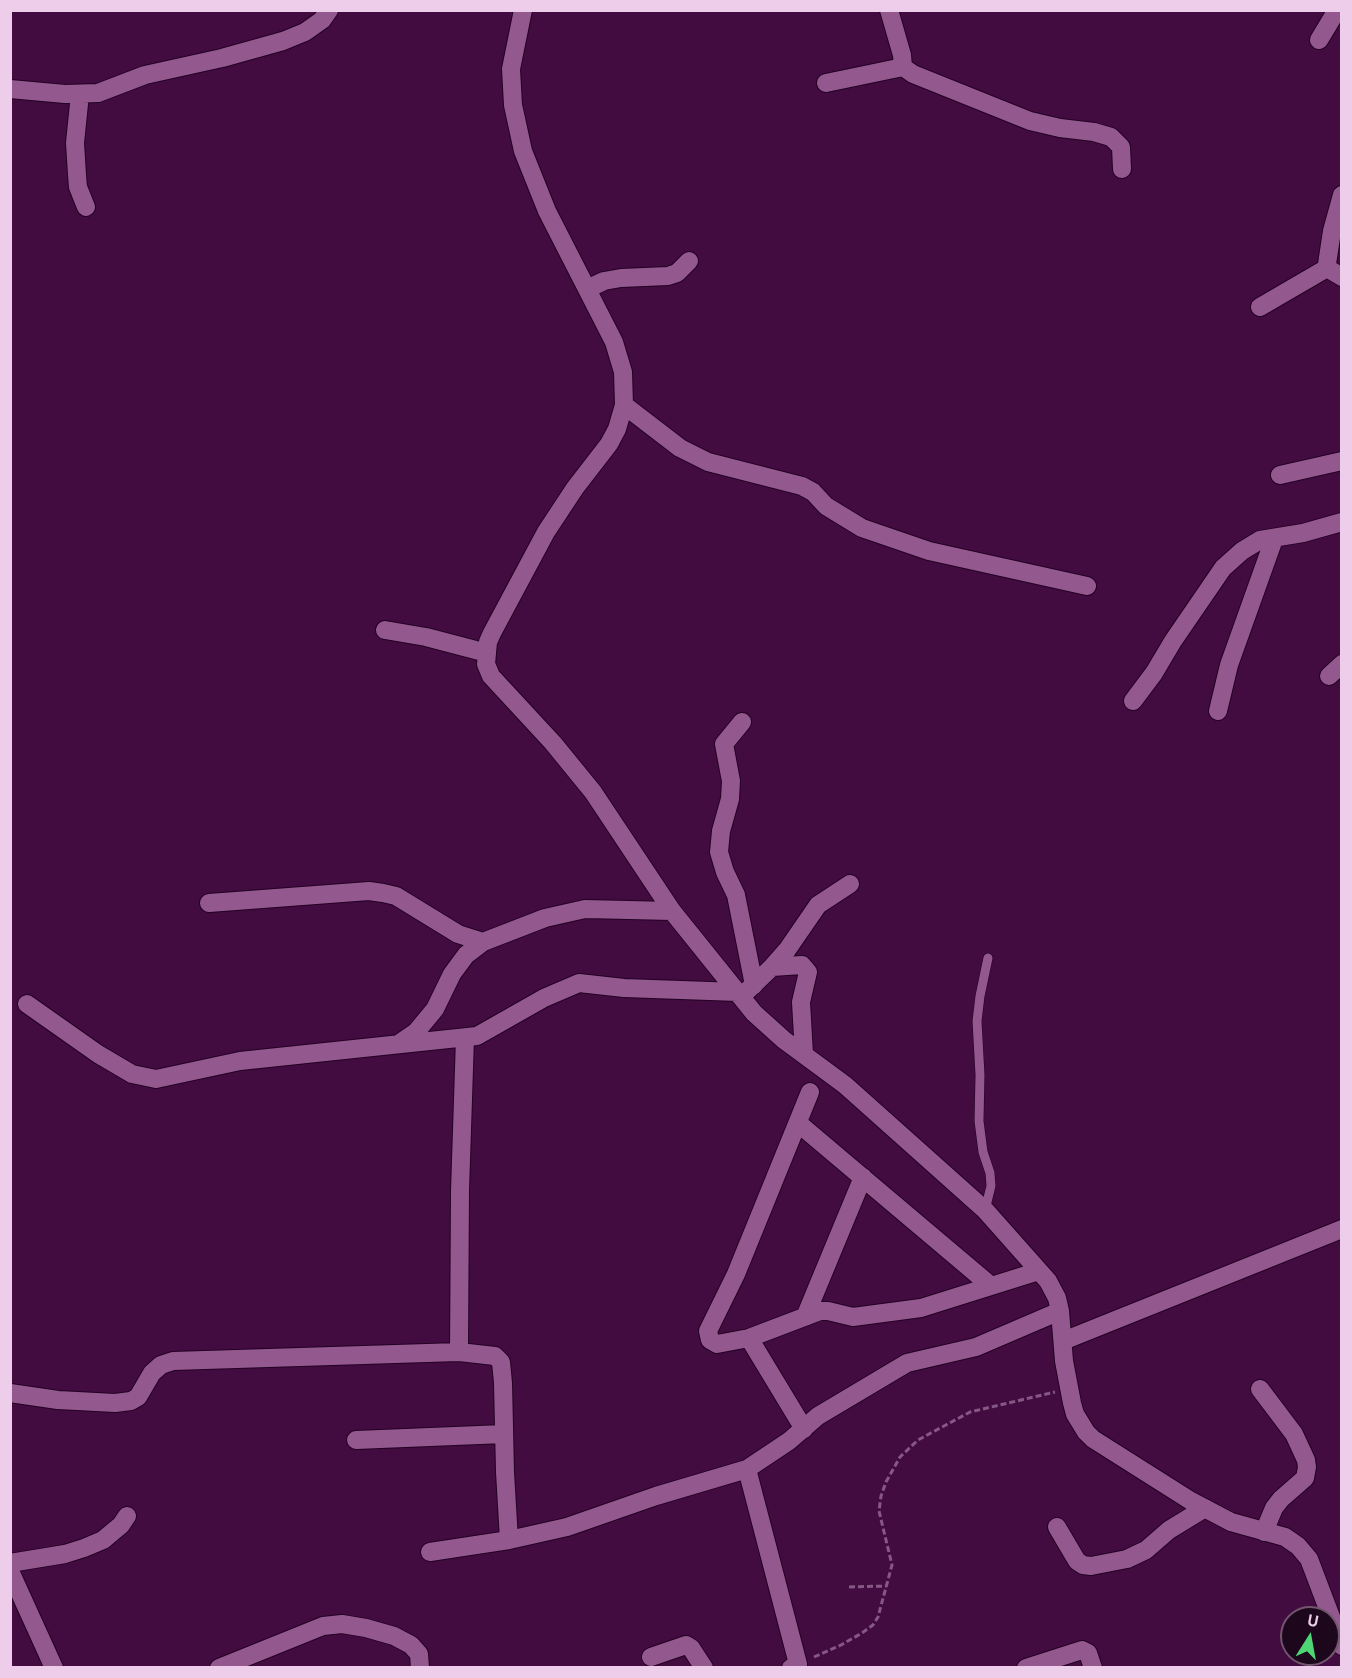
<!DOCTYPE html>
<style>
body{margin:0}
#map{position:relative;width:1352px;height:1678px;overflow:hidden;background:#430c41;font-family:Ubuntu,sans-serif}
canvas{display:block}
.frame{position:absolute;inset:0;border:12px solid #eecdea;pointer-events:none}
.north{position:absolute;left:1280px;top:1606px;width:60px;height:60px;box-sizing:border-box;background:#1d071c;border:2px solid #71566e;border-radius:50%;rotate:11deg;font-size:16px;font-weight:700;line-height:24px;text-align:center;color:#eecdea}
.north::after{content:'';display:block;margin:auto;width:21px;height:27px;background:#4ed675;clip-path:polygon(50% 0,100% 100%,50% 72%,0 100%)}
</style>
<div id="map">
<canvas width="1352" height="1678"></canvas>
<div class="frame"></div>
<div class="north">U</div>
</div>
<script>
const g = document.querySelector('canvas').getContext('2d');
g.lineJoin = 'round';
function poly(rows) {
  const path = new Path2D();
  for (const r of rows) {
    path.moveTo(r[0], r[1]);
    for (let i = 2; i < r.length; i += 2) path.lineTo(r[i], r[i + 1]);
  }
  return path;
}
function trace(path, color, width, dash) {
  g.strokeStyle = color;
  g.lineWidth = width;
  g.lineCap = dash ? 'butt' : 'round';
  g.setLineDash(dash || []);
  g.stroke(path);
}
const lane = poly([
 [985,1210,991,1186,990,1173,983,1152,979,1121,980,1075,977,1021,980,996,988,958]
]);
const street = poly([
 [523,10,511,69,513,105,523,151,547,211,614,342,623,372,624,405,617,429,609,444,575,488,546,532,492,633,488,642,486,664,491,676,553,743,593,792,672,911,754,1013,784,1040,845,1085,985,1210,1048,1281,1057,1298,1060,1311,1064,1361,1072,1403,1075,1414,1086,1432,1093,1439,1191,1501,1231,1522,1285,1537,1298,1546,1309,1559,1342,1646],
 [1319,40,1337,10],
 [903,67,913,74,1030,121,1060,128,1094,132,1111,137,1121,147,1122,169],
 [826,83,903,67,902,55,889,10],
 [10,89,65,94,98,93,145,75,222,58,283,41,305,32,322,20,329,10],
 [80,94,75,143,77,175,78,187,86,207],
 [1342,195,1332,231,1327,264,1327,268,1342,277],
 [587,289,604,281,621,278,668,276,677,273,689,261],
 [1260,307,1327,268],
 [624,405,680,448,708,462,802,486,813,492,826,506,862,528,929,551,1087,586],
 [1280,475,1342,461],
 [385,630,426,637,487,653],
 [1329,676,1342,664],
 [1133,701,1154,673,1173,641,1223,568,1242,551,1260,540,1303,533,1342,522],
 [1218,711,1229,665,1274,539],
 [742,722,724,744,731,781,730,799,721,831,719,852,725,872,736,895,754,985],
 [209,903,369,891,383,893,396,896,458,934,483,942],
 [772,967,802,965,808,972,801,1002,804,1054],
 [747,991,772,967,787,950,818,905,850,884],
 [27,1004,98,1054,132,1074,156,1079,240,1061,477,1036,544,998,579,983,624,988,738,992],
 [400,1043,416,1032,435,1009,452,974,466,955,483,942,545,918,585,909,672,911],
 [810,1092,736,1274,708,1331,710,1340,717,1344,749,1338,820,1311,828,1311,853,1317,921,1308,1039,1271],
 [798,1123,991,1286],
 [805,1317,863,1177],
 [749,1338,804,1429],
 [1063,1341,1342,1229],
 [459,1352,460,1191,465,1038],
 [1260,1389,1294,1434,1306,1460,1307,1467,1305,1478,1281,1499,1274,1508,1264,1532],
 [10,1393,58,1400,115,1403,131,1401,138,1397,152,1373,161,1365,173,1361,459,1352,495,1356,501,1362,503,1383,505,1472,509,1540],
 [356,1440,504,1434],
 [747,1469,798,1664,791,1668],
 [1057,1527,1077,1561,1083,1565,1091,1566,1127,1559,1146,1550,1169,1530,1205,1508],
 [430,1552,509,1540,567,1527,656,1496,747,1469,789,1441,818,1416,907,1363,976,1347,1060,1311],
 [10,1563,65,1554,84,1548,103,1540,121,1525,127,1516],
 [10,1571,54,1668],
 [651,1657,686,1645,691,1648,704,1668],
 [219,1668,323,1626,342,1624,366,1628,394,1636,411,1645,419,1654,420,1668],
 [1026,1668,1082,1650,1088,1653,1093,1668]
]);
trace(lane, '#230022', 10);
trace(street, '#230022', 20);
trace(poly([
 [849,1587,887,1586],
 [814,1657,841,1645,862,1633,873,1625,878,1617,892,1565,879,1511,881,1496,886,1482,900,1457,918,1440,970,1412,1055,1392]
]), '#865884', 3, [6, 3]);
trace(lane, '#93588e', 9);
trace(street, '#93588e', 18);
</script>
